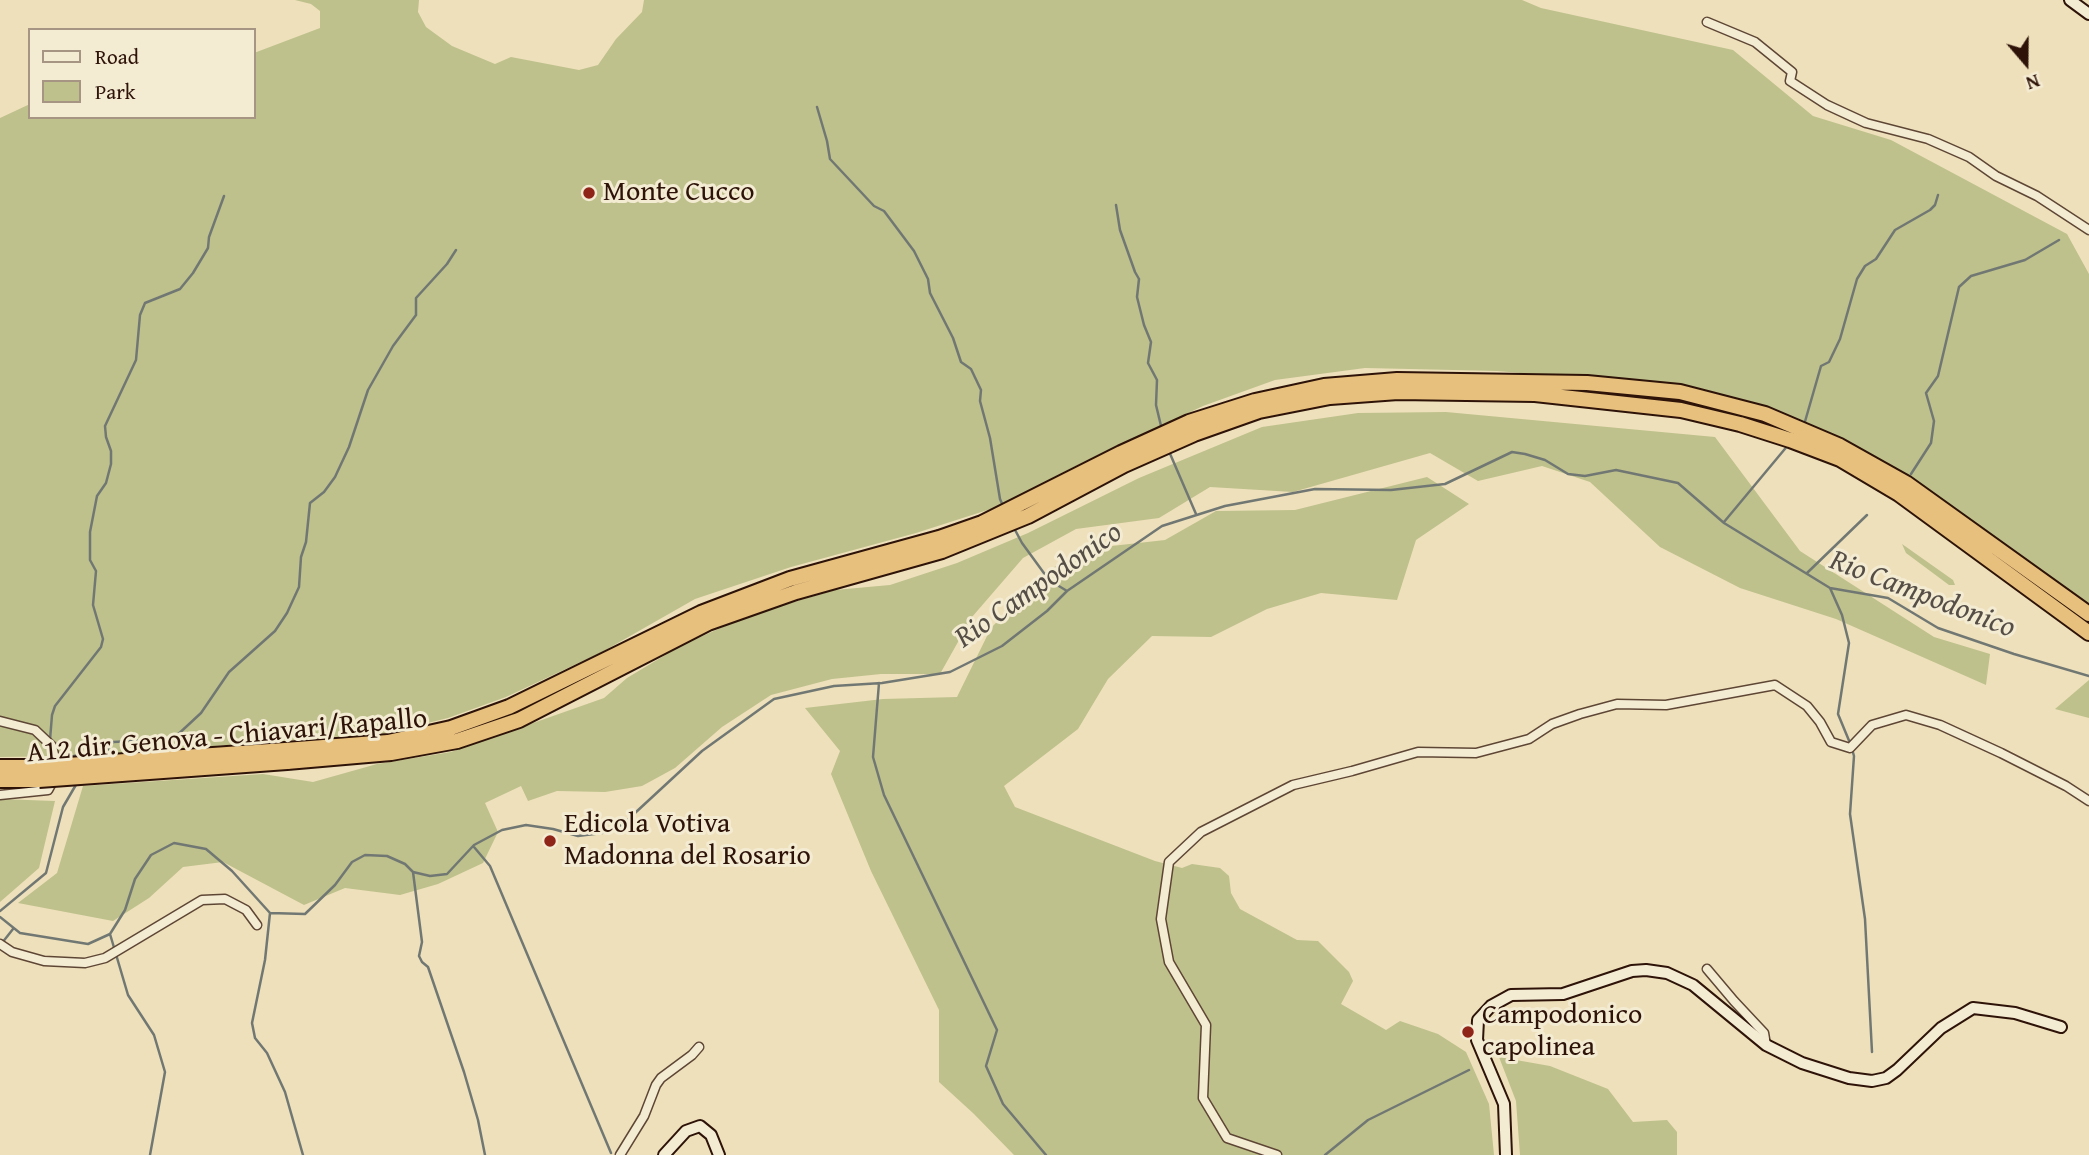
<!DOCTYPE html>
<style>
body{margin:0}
#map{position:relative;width:2089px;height:1155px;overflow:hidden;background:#eee0bb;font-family:"Gentium Book Plus",serif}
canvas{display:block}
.legend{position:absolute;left:28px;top:28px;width:228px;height:91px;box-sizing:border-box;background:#f4ebd3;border:2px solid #a59582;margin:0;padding:9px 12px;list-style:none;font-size:21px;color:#2e1308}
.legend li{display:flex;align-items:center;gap:14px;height:35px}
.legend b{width:35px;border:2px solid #a59582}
.north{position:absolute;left:1991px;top:28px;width:70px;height:70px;-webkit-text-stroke:5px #f4ebd3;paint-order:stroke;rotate:160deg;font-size:19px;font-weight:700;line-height:28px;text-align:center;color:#2e1308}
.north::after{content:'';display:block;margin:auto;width:24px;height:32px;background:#2e1308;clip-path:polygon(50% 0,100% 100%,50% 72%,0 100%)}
</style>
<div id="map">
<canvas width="2089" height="1155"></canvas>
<ul class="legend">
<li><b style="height:9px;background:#f4ebd3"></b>Road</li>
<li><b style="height:19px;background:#bec18c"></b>Park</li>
</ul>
<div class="north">N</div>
</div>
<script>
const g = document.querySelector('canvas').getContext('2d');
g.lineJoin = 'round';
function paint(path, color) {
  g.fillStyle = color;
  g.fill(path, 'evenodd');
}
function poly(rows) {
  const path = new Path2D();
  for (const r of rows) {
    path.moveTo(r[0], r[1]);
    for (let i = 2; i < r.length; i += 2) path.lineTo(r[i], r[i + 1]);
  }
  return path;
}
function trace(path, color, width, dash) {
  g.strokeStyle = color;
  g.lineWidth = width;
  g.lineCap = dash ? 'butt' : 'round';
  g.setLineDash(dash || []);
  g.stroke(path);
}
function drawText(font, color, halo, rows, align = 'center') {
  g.font = font + ' "Gentium Book Plus",serif';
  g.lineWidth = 6;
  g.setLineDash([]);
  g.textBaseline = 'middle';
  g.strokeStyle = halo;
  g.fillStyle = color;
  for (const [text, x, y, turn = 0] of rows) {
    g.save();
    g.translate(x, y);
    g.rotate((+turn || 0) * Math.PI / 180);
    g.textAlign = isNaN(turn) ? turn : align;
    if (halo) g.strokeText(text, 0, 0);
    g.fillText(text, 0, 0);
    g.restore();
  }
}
paint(poly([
 [295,0,419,0,418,12,426,27,452,46,495,64,511,57,579,70,598,65,616,39,642,12,644,0,1522,0,1541,8,1733,50,1813,116,1891,140,2067,234,2089,274,2089,605,2030,568,1912,478,1795,418,1665,385,1497,371,1365,368,1275,380,1203,406,1074,467,1000,506,916,533,791,567,695,599,602,652,506,697,448,718,387,733,81,756,0,757,0,118,30,104,30,117,254,117,254,53,320,28,320,11,311,4],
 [1446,412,1715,437,1800,551,1934,637,1990,654,1986,685,1836,619,1740,588,1660,547,1590,482,1542,466,1478,481,1430,453,1293,492,1210,487,1159,518,1076,529,1023,558,972,617,940,674,881,674,832,679,771,695,722,727,675,768,642,786,605,792,557,791,528,801,521,786,485,803,498,832,483,863,438,884,400,895,345,888,304,905,223,862,183,867,149,898,113,921,18,903,57,873,83,786,263,774,313,782,377,764,451,752,604,698,627,678,682,645,750,615,835,590,890,585,957,563,1028,533,1139,478,1262,427,1358,413],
 [1427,477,1469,504,1416,540,1397,600,1321,593,1267,609,1211,637,1152,636,1108,679,1078,729,1004,786,1015,807,1155,861,1182,868,1192,864,1220,868,1229,876,1231,893,1240,909,1297,940,1318,941,1349,972,1353,981,1341,1004,1386,1030,1400,1021,1438,1034,1466,1052,1489,1104,1494,1155,1014,1155,974,1114,939,1082,939,1010,871,871,831,774,840,751,805,708,883,699,957,697,991,628,1044,573,1085,549,1165,540,1216,511,1295,510],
 [1902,544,1953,580,1955,585,1949,585,1906,553],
 [2089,680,2089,718,2055,709],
 [0,799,55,801,39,868,0,902],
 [1499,1057,1550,1066,1608,1089,1633,1122,1667,1120,1677,1132,1677,1155,1520,1155,1516,1101]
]), '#bec18c');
trace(poly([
 [817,107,827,141,830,159,874,206,884,211,914,251,928,279,930,293,953,338,961,362,971,369,981,390,980,401,990,438,1000,499,1003,506],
 [1116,205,1120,230,1135,272,1139,279,1137,297,1144,325,1151,342,1148,363,1157,380,1156,405,1162,430],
 [1804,425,1821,366,1829,362,1840,339,1857,279,1865,266,1876,259,1895,230,1930,210,1935,205,1938,195],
 [1168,449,1196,514],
 [1911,474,1931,443,1934,421,1926,393,1938,376,1959,287,1971,276,2025,260,2059,240],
 [1724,522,1789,444],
 [1014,528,1022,543,1049,580,1067,591],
 [1807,573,1867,515],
 [1830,588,1842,615,1849,643,1838,714,1850,743],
 [879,683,873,757,884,795,997,1030,986,1066,1003,1104,1046,1155],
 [50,740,52,715,55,706,101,647,103,639,93,605,96,571,90,560,90,532,97,496,106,483,111,464,111,451,106,437,105,426,136,360,140,315,145,303,180,289,193,273,208,248,209,237,224,196],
 [1852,749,1854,756,1850,814,1865,919,1872,1052],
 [57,754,65,758,83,754,104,756],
 [103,756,113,742,173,739,201,713,229,672,275,631,287,613,299,587,301,557,306,542,310,503,324,492,335,477,349,447,368,390,393,346,416,315,416,298,447,264,456,250],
 [474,847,490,866,611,1153],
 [413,872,422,942,419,956,422,962,428,967,464,1072,478,1120,485,1155],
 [0,911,46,873,63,807,77,783],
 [270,913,265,960,252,1023,255,1038,267,1053,285,1092,303,1155],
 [0,917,20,933,88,944,110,934,125,910,135,879,151,855,174,843,206,849,232,871,270,913,305,914,335,885,352,862,365,855,387,856,405,864,413,872,430,876,447,874,474,845,502,830,526,825,553,829,578,836,602,833,622,825,702,751,774,699,834,686,882,683,950,672,1002,646,1047,611,1067,591,1162,526,1225,506,1315,489,1391,490,1445,484,1512,452,1525,454,1545,460,1568,474,1585,476,1616,470,1678,483,1724,523,1830,588,1888,598,1938,628,2014,654,2089,676],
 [110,934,128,995,154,1035,165,1072,150,1155],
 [2,943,13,929],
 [1325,1155,1368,1120,1469,1070]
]), '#717873', 2.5);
const street = poly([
 [1707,22,1755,42,1792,72,1790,81,1827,105,1866,123,1928,139,1969,157,1996,176,2037,196,2089,230],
 [0,721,35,730,52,746,57,767],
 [0,795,48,790,54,779],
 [0,944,12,952,44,961,85,963,105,958,202,900,225,899,246,910,257,925],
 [1707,969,1734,1001,1764,1033,1766,1045],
 [620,1155,644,1116,656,1085,661,1078,692,1055,699,1047],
 [1277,1155,1227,1138,1203,1098,1206,1025,1169,962,1161,919,1169,862,1201,832,1293,785,1352,771,1418,752,1476,753,1529,739,1552,724,1580,714,1617,704,1666,705,1775,685,1807,706,1820,722,1831,742,1850,748,1872,725,1906,715,1940,725,2001,753,2066,786,2089,801]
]);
const secondary = poly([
 [2070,0,2089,14],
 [664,1155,686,1131,700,1126,711,1135,719,1155],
 [1506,1155,1504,1104,1477,1040,1478,1020,1491,1006,1511,995,1563,994,1632,971,1646,970,1667,973,1693,985,1766,1045,1802,1063,1849,1078,1872,1081,1886,1078,1897,1070,1941,1028,1973,1008,2015,1013,2061,1027]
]);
const highway = poly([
 [285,750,388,742,451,728,509,707,701,613,790,579,939,538,982,523,1121,453,1189,422,1255,401,1324,386,1397,380,1587,383,1680,392,1765,414,1840,446,1906,483,2089,614],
 [287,762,391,753,457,741,519,720,708,623,796,592,942,551,1028,516,1124,465,1194,434,1259,411,1330,397,1398,392,1535,394,1681,410,1740,424,1790,440,1840,459,1899,494,2089,633],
 [0,767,39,767],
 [0,780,39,780]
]);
trace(street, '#5e4635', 11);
trace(secondary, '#2e1308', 14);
trace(highway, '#2e1308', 18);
trace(street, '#f4ebd3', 8);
trace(secondary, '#f4ebd3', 10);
trace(highway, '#e7c07e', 14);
const highwayBridge = poly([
 [39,767,285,750],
 [39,780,287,762]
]);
trace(highwayBridge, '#2e1308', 18, []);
trace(highwayBridge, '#e7c07e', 14);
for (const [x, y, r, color] of [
 [589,193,7,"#8f2418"],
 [550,841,7,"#8f2418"],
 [1468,1032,7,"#8f2418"]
]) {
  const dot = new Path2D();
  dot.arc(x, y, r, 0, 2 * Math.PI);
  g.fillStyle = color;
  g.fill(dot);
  trace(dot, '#f4ebd3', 2.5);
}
drawText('28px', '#2e1308', '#f4ebd3', [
 ["Monte Cucco",603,193],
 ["Edicola Votiva",564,825],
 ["Madonna del Rosario",564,857],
 ["Campodonico",1482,1016],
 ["capolinea",1482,1048]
], 'left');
drawText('28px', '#2e1308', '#f4ebd3', [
 ["A12 dir. Genova - Chiavari/Rapallo",227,737,-5]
]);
drawText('italic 30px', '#554e46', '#f4ebd3', [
 ["Rio Campodonico",1039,586,-35],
 ["Rio Campodonico",1922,595,21]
]);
</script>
